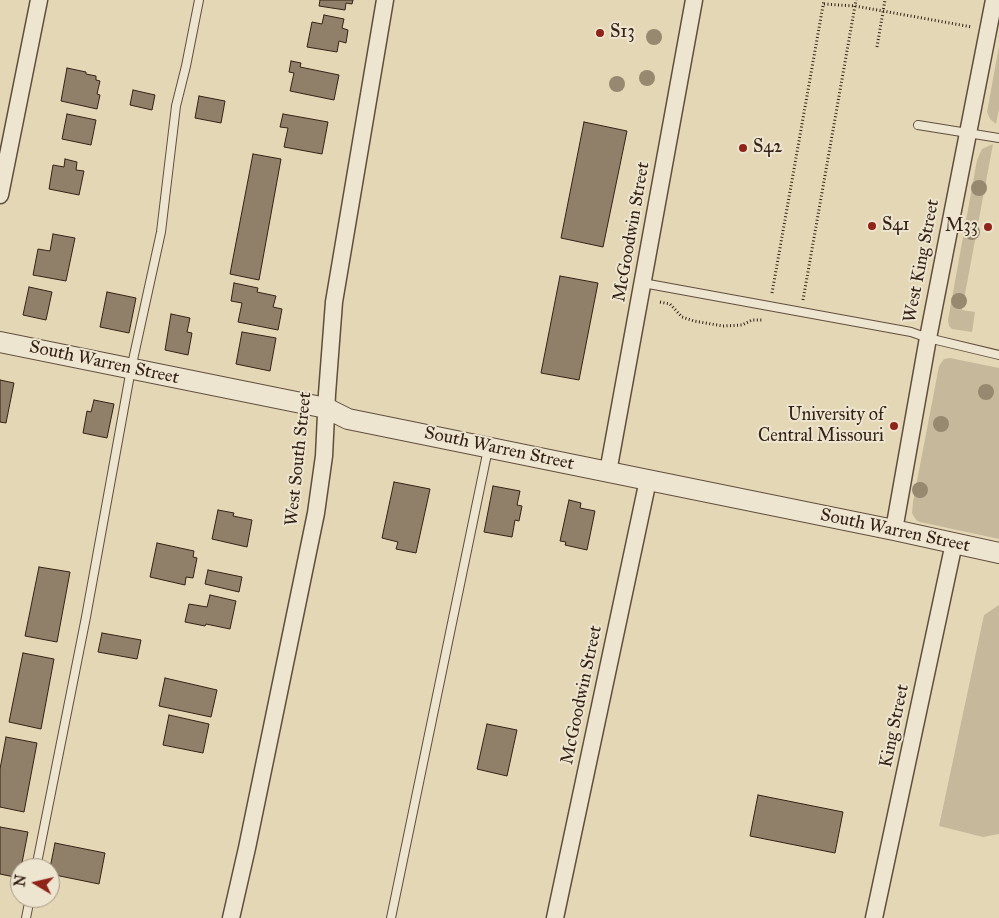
<!DOCTYPE html>
<style>
body{margin:0}
#map{position:relative;width:999px;height:918px;overflow:hidden;background:#e4d7b6;font-family:"IM FELL Great Primer",serif}
canvas{display:block}
.north{position:absolute;left:10px;top:858px;width:50px;height:50px;box-sizing:border-box;background:#ede5d0;border:1px solid #a39785;border-radius:50%;rotate:279deg;font-size:14px;font-weight:700;line-height:20px;text-align:center;color:#342115}
.north::after{content:'';display:block;margin:auto;width:18px;height:22px;background:#8f2418;clip-path:polygon(50% 0,100% 100%,50% 72%,0 100%)}
</style>
<div id="map">
<canvas width="999" height="918"></canvas>
<div class="north">N</div>
</div>
<script>
const g = document.querySelector('canvas').getContext('2d');
g.lineJoin = 'round';
function paint(path, color) {
  g.fillStyle = color;
  g.fill(path, 'evenodd');
}
function poly(rows) {
  const path = new Path2D();
  for (const r of rows) {
    path.moveTo(r[0], r[1]);
    for (let i = 2; i < r.length; i += 2) path.lineTo(r[i], r[i + 1]);
  }
  return path;
}
function trace(path, color, width, dash) {
  g.strokeStyle = color;
  g.lineWidth = width;
  g.lineCap = dash ? 'butt' : 'round';
  g.setLineDash(dash || []);
  g.stroke(path);
}
function drawText(font, color, halo, rows, align = 'center') {
  g.font = font + ' "IM FELL Great Primer",serif';
  g.lineWidth = 4;
  g.setLineDash([]);
  g.textBaseline = 'middle';
  g.strokeStyle = halo;
  g.fillStyle = color;
  for (const [text, x, y, turn = 0] of rows) {
    g.save();
    g.translate(x, y);
    g.rotate((+turn || 0) * Math.PI / 180);
    g.textAlign = isNaN(turn) ? turn : align;
    if (halo) g.strokeText(text, 0, 0);
    g.fillText(text, 0, 0);
    g.restore();
  }
}
paint(poly([
 [999,46,999,109,996,124,990,119,987,112],
 [993,144,962,310,975,312,972,332,952,329,949,326,948,320,977,160,982,149],
 [950,358,999,368,999,539,920,522,916,520,912,513,913,502,939,366,944,359],
 [999,605,999,834,983,837,939,826,984,615]
]), '#c6b89b');
const building = poly([
 [320,0,353,0,352,4,346,3,345,10,319,6,320,0],
 [324,15,344,19,342,28,348,30,346,43,339,41,337,52,307,47,312,22,322,24,324,15],
 [291,61,301,63,300,67,339,75,334,100,290,91,294,73,289,72,291,61],
 [67,68,86,72,86,74,96,76,96,80,100,81,97,94,100,95,97,109,61,101,67,68],
 [133,90,155,95,152,110,130,105,133,90],
 [199,96,225,101,221,123,195,118,199,96],
 [67,114,96,120,91,145,62,139,67,114],
 [283,114,328,122,322,154,284,147,288,128,280,127,283,114],
 [584,122,627,131,603,247,561,238,584,122],
 [253,154,281,159,259,280,230,274,253,154],
 [65,159,77,162,76,170,84,171,79,195,49,189,53,165,64,167,65,159],
 [53,234,75,238,66,281,33,275,38,249,50,251,53,234],
 [560,276,598,283,579,380,541,373,560,276],
 [234,283,258,288,257,292,276,296,273,307,282,309,278,330,238,322,242,303,231,301,234,283],
 [29,287,52,292,46,320,23,315,29,287],
 [107,292,136,298,129,333,100,327,107,292],
 [171,314,190,318,187,332,192,333,188,355,165,350,171,314],
 [242,332,276,338,270,371,236,364,242,332],
 [0,380,14,383,6,423,0,422,0,380],
 [94,400,114,404,107,438,83,433,87,411,91,412,94,400],
 [394,482,430,489,416,553,396,549,398,542,382,538,394,482],
 [493,486,520,491,517,505,522,506,519,521,515,520,512,537,484,532,493,486],
 [569,500,581,503,580,508,595,511,587,550,565,545,566,542,560,541,569,500],
 [218,510,234,513,233,516,252,520,247,547,212,539,218,510],
 [157,543,194,551,193,557,197,558,193,578,186,577,185,585,150,577,157,543],
 [39,567,70,572,57,642,25,636,39,567],
 [208,570,242,577,239,592,205,584,208,570],
 [210,595,236,601,230,629,206,624,205,626,185,622,189,604,207,607,210,595],
 [102,633,141,640,137,659,98,652,102,633],
 [23,653,54,659,41,729,9,722,23,653],
 [165,678,217,690,211,717,159,706,165,678],
 [169,715,209,724,203,753,163,745,169,715],
 [487,724,517,730,507,776,477,769,487,724],
 [6,737,37,743,24,812,0,807,0,769,6,737],
 [758,795,843,812,835,853,750,836,758,795],
 [0,827,28,832,21,868,20,868,19,878,0,874,0,827],
 [55,843,105,853,99,884,50,874,50,868,55,843]
]);
paint(building, '#908069');
trace(building, '#342115', 1);
const service = poly([
 [918,125,999,138],
 [643,283,911,332,928,338,999,355],
 [36,868,86,617,131,369,161,232,176,106,186,66,199,0],
 [26,918,30,898],
 [391,918,488,449]
]);
const minor = poly([
 [0,195,39,0],
 [608,472,694,0],
 [894,530,928,338,994,0],
 [231,918,247,848,316,513,324,456,327,394,334,302,385,0],
 [555,918,648,480],
 [874,918,954,543]
]);
const tertiary = poly([
 [0,342,326,408,348,419,894,530,999,553]
]);
trace(service, '#604e3d', 10);
trace(minor, '#604e3d', 19);
trace(tertiary, '#604e3d', 22);
trace(poly([
 [824,4,855,6,972,27],
 [877,47,885,0],
 [772,293,824,0],
 [803,300,856,0],
 [660,302,670,304,682,317,694,321,723,326,742,325,752,320,763,320]
]), '#342115', 3, [1, 2.5]);
trace(service, '#ede5d0', 8);
trace(minor, '#ede5d0', 16);
trace(tertiary, '#ede5d0', 20);
g.fillStyle = '#978870';
for (const [x, y] of [
 [654,37],
 [647,78],
 [617,84],
 [979,188],
 [972,232],
 [959,301],
 [986,392],
 [941,424],
 [920,490]
]) {
  g.beginPath();
  g.arc(x, y, 8, 0, 2 * Math.PI);
  g.fill();
}
for (const [x, y, r, color] of [
 [600,33,5,"#8f2418"],
 [743,148,5,"#8f2418"],
 [872,226,5,"#8f2418"],
 [988,227,5,"#8f2418"],
 [894,426,5,"#8f2418"]
]) {
  const dot = new Path2D();
  dot.arc(x, y, r, 0, 2 * Math.PI);
  g.fillStyle = color;
  g.fill(dot);
  trace(dot, '#ede5d0', 2);
}
drawText('18px', '#342115', '#ede5d0', [
 ["S13",610,33],
 ["S42",753,148],
 ["S41",882,226],
 ["M33",978,227,"right"],
 ["University of",884,416,"right"],
 ["Central Missouri",884,437,"right"]
], 'left');
drawText('18px', '#342115', '#ede5d0', [
 ["McGoodwin Street",632,232,-80],
 ["West King Street",922,261,-79],
 ["South Warren Street",104,363,12],
 ["South Warren Street",499,449,12],
 ["West South Street",299,459,-84],
 ["South Warren Street",895,531,12],
 ["McGoodwin Street",582,695,-78],
 ["King Street",895,726,-78]
]);
</script>
